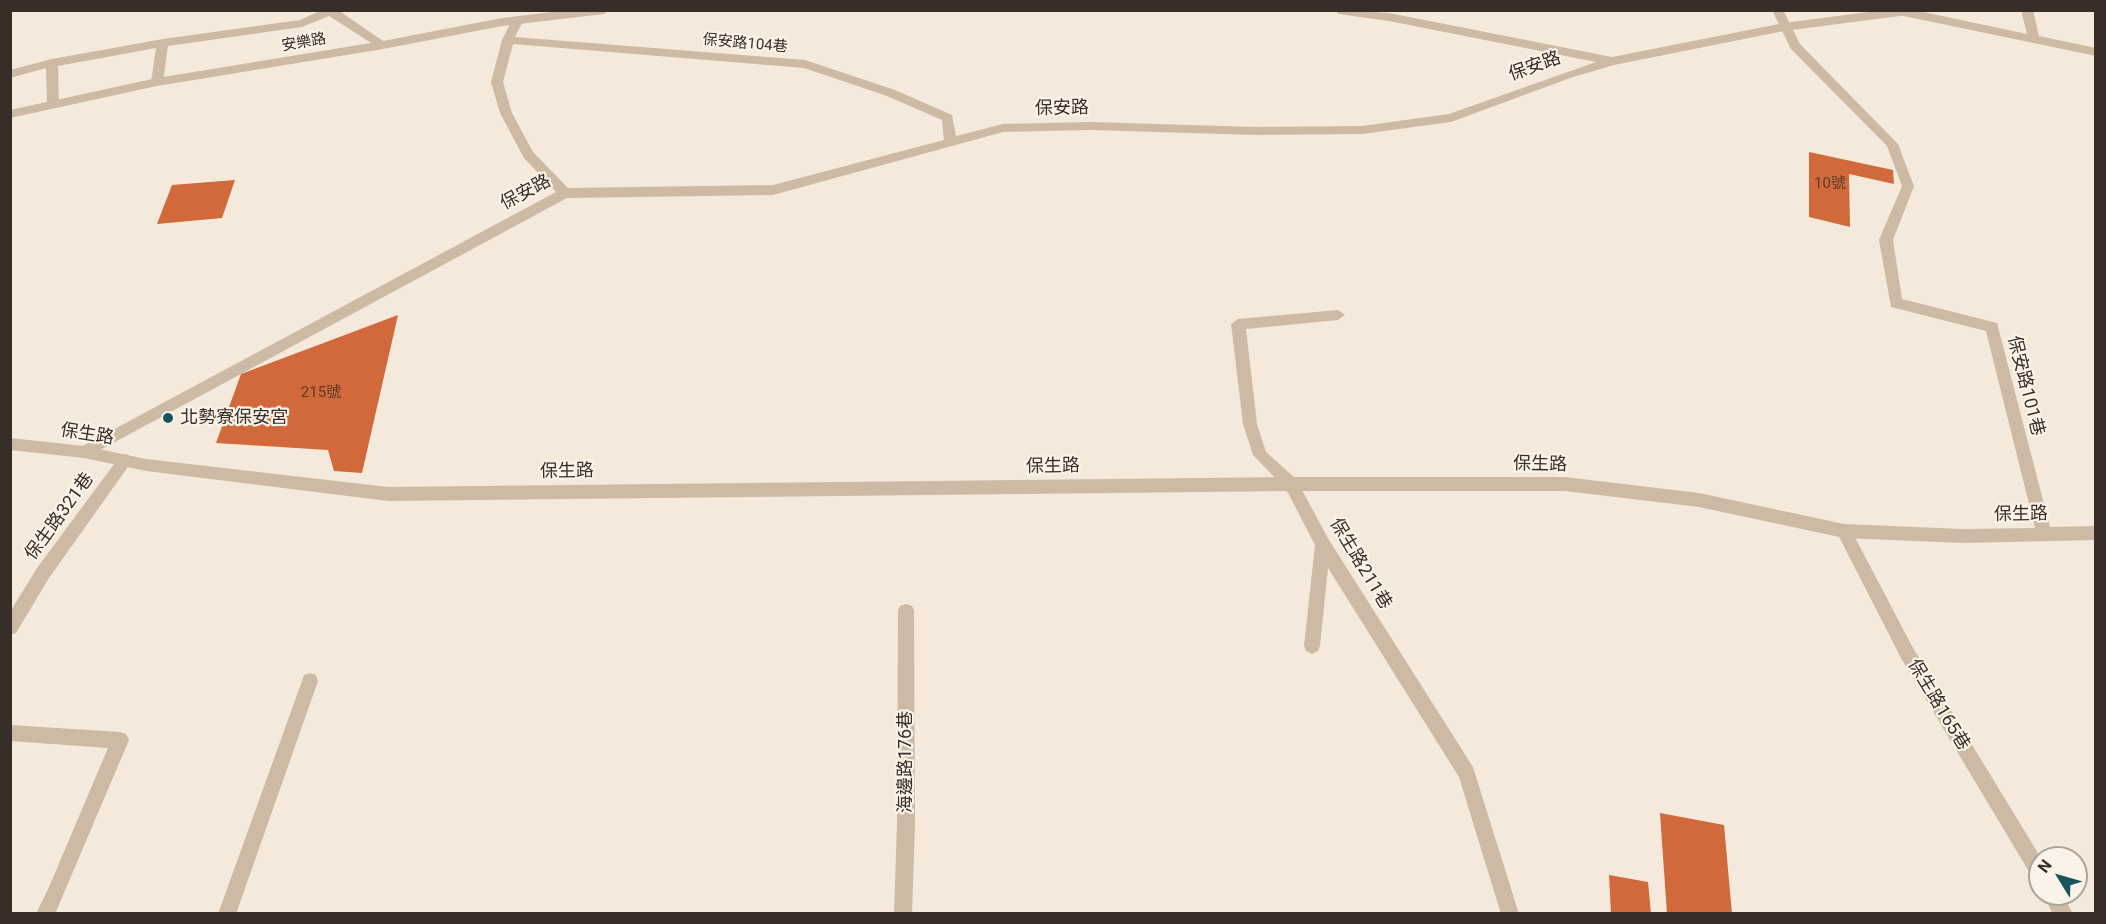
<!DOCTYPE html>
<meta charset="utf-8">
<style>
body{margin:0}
#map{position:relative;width:2106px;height:924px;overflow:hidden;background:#f4e9da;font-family:Roboto,sans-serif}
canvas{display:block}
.frame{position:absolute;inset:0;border:12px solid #382d27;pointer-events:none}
.north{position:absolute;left:2028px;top:846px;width:60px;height:60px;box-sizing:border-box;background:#fbf3e7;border:2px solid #ada49a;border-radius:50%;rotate:307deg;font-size:16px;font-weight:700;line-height:24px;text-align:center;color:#382d27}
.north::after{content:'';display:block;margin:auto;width:21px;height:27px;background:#18545d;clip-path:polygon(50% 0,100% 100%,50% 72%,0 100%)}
</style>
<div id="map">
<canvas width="2106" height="924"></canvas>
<div class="frame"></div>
<div class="north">N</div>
</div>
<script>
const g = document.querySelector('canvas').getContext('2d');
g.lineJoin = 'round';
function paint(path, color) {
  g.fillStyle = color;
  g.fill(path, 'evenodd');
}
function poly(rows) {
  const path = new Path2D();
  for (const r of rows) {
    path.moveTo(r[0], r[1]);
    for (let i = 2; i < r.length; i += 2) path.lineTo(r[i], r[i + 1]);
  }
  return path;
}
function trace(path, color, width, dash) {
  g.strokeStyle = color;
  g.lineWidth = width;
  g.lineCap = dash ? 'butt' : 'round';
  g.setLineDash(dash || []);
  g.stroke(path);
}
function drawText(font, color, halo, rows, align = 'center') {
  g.font = font + ' Roboto,"Noto Sans TC",sans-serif';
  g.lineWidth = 4.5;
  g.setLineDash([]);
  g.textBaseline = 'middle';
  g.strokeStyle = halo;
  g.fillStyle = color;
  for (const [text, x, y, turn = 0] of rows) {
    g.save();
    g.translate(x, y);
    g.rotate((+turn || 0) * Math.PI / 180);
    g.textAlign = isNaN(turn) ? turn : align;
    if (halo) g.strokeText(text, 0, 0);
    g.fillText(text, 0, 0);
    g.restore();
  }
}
paint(poly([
 [1809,152,1893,170,1894,184,1849,174,1850,227,1809,217],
 [235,180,222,218,157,224,172,185],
 [398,315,362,473,334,471,328,450,216,443,241,374],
 [1660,813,1724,825,1732,914,1667,914],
 [1609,875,1648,882,1651,914,1611,914]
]), '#d1693b');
paint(poly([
 [322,10,338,10,389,45,387,48,379,48,329,16,302,27,168,46,163,82,157,86,151,82,156,48,58,66,59,103,53,107,47,103,46,68,10,78,10,70,52,59,163,39,300,20,322,10],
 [1334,10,1389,13,1612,57,1784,23,1883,10,1906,12,1900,16,1784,31,1614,65,1573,77,1451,122,1362,134,1256,135,1091,130,1003,132,773,195,567,198,89,456,84,458,79,456,77,452,79,448,556,192,524,158,500,113,491,82,502,40,513,18,517,17,523,21,515,37,805,60,895,90,952,115,956,136,1003,124,1091,122,1256,127,1362,126,1449,114,1596,62,1389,21,1339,14,1334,10],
 [513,44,804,68,887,96,942,120,944,140,773,185,568,188,533,152,512,113,503,82,513,44],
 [1338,310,1345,315,1338,320,1246,329,1257,424,1266,452,1296,479,1329,540,1473,767,1519,914,1501,914,1459,777,1328,568,1320,646,1318,651,1312,654,1306,651,1304,646,1315,545,1286,489,1253,455,1243,424,1231,324,1238,319,1338,310],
 [125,454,130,456,132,460,130,464,49,578,16,633,10,635,10,612,37,568,120,456,125,454],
 [1844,524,1849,526,1913,648,2041,858,2040,883,2034,880,1901,658,1836,531,1839,526,1844,524],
 [906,604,912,606,914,611,915,823,912,914,894,914,897,823,898,611,900,606,906,604],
 [310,673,316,675,318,681,236,914,218,914,302,681,304,675,310,673],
 [10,725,120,732,126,734,129,740,55,914,36,914,49,887,108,748,10,741,10,725],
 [2043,894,2062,894,2073,914,2053,914,2043,894]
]), '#cdbaa5');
paint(poly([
 [569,10,609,10,604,14,502,26,383,49,157,86,10,118,10,110,157,78,383,41,502,18,569,10],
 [1772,10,1783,10,1800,44,1898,144,1914,186,1893,240,1902,299,1997,323,2050,527,2096,526,2096,540,1963,543,1844,538,1699,507,1565,491,1291,491,388,501,146,471,84,458,10,450,10,438,84,446,146,459,388,487,1291,477,1565,477,1699,493,1844,524,1963,529,2035,528,1986,331,1891,307,1879,240,1902,186,1887,146,1791,49,1772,10],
 [1889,10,1914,10,2027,34,2021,10,2033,10,2039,36,2096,48,2096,56,1894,14,1889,10]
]), '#cdbaa5');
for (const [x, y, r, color] of [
 [168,418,6,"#18545d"]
]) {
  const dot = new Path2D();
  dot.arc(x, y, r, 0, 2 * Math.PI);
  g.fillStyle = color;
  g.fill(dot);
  trace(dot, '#fbf3e7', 2);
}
drawText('15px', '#382d27', '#fbf3e7', [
 ["安樂路",304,43,-10],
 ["保安路104巷",745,44,5]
]);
drawText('15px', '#5e3c2c', null, [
 ["10號",1830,184],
 ["215號",321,393]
]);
drawText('18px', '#382d27', '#fbf3e7', [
 ["保安路",1535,67,-20],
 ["保安路",1062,109,-1],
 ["保安路",526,193,-28],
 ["保安路101巷",2025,386,76],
 ["保生路",87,435,9],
 ["保生路",1540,465,1],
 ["保生路",1053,467,-1],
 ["保生路",567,472,-1],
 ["保生路",2021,515,-1],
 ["保生路321巷",60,517,-54],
 ["保生路211巷",1360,564,59],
 ["保生路165巷",1938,705,59],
 ["海邊路176巷",906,762,-90]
]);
drawText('18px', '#382d27', '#fbf3e7', [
 ["北勢寮保安宮",180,418]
], 'left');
</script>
